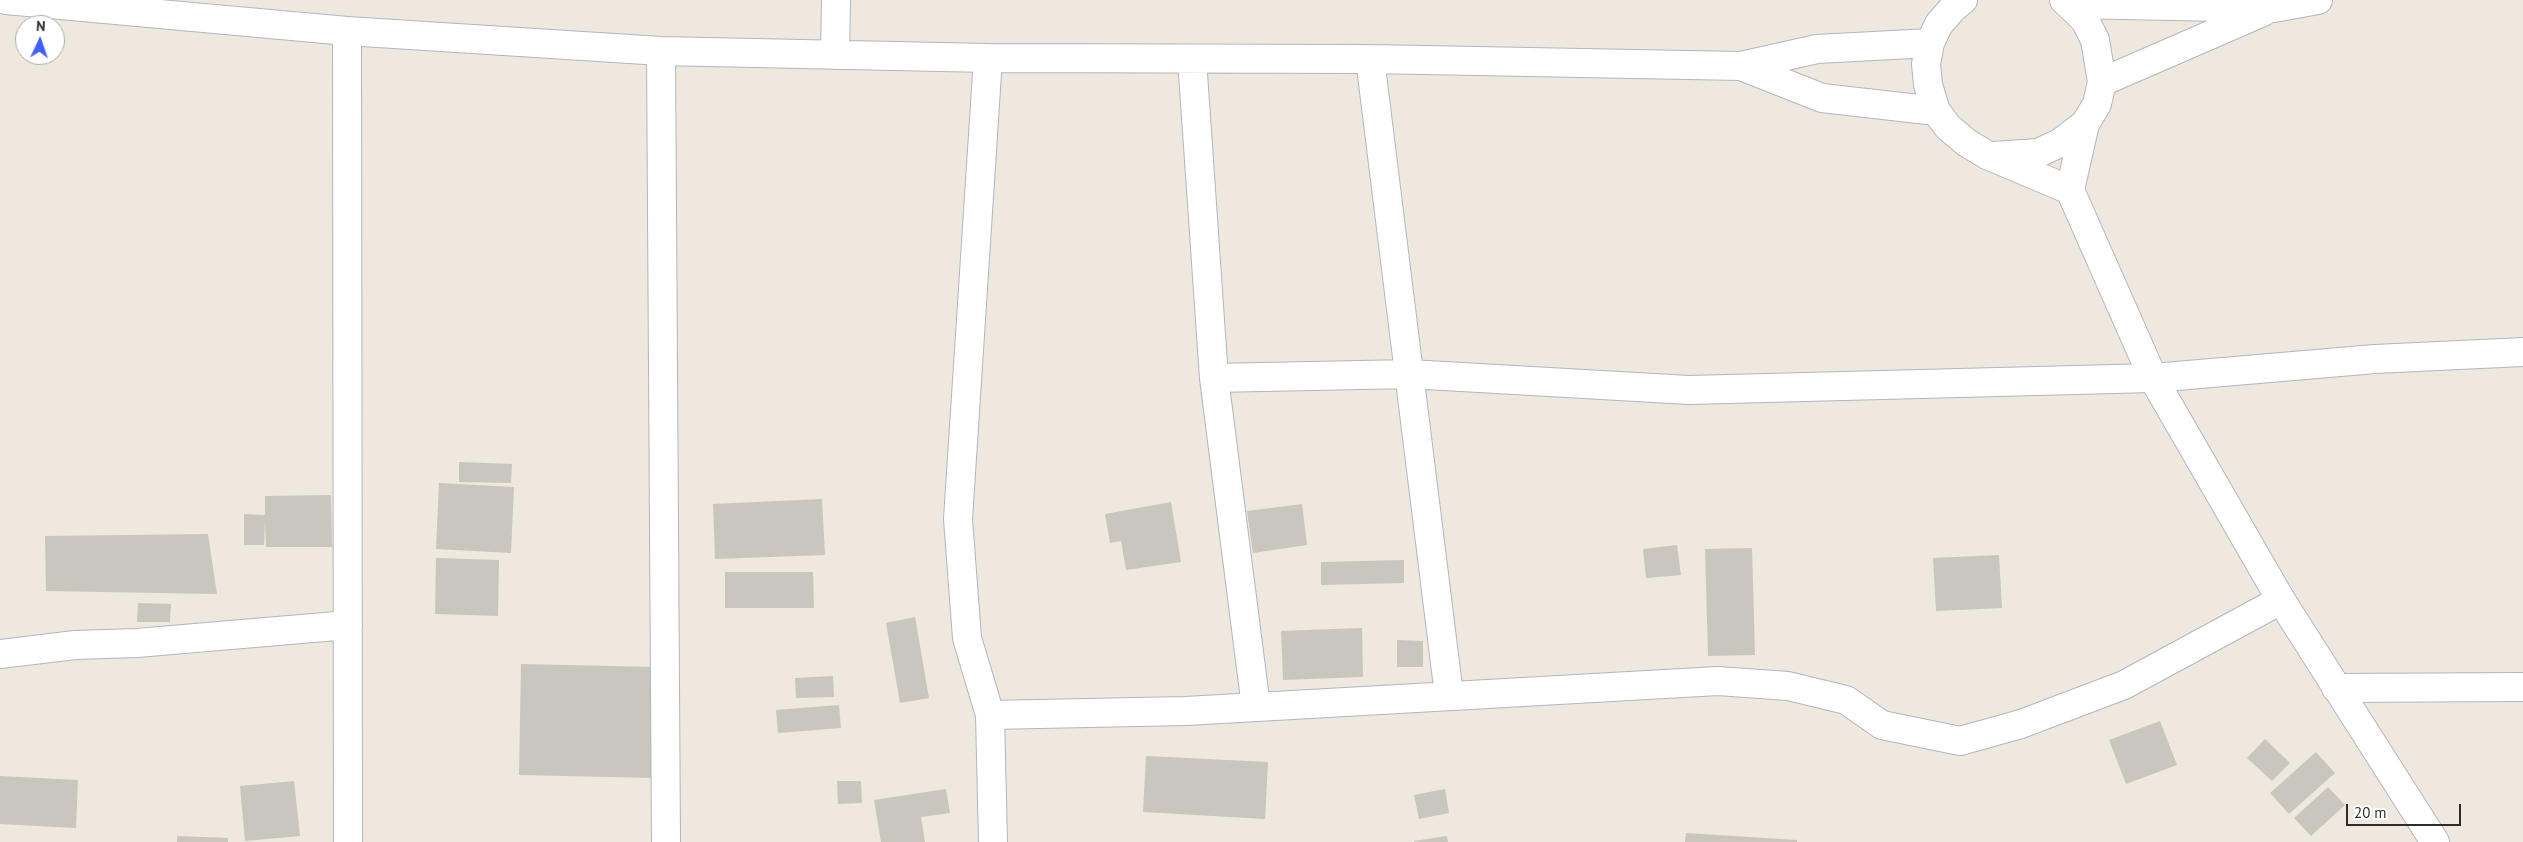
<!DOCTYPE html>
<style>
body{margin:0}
#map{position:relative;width:2523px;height:842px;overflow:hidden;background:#eee8df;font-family:"PT Sans",sans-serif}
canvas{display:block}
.north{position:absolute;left:15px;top:15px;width:50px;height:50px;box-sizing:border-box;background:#fff;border:1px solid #ababab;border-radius:50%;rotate:3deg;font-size:14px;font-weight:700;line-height:20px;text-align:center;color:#2c2c2c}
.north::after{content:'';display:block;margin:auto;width:18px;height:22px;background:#415ef9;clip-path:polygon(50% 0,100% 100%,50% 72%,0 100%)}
.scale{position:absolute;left:2346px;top:804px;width:115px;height:22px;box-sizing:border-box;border:2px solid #2c2c2c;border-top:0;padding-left:6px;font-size:15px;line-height:18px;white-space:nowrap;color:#2c2c2c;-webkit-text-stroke:4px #fff;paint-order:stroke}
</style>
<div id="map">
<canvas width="2523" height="842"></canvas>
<div class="north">N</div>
<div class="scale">20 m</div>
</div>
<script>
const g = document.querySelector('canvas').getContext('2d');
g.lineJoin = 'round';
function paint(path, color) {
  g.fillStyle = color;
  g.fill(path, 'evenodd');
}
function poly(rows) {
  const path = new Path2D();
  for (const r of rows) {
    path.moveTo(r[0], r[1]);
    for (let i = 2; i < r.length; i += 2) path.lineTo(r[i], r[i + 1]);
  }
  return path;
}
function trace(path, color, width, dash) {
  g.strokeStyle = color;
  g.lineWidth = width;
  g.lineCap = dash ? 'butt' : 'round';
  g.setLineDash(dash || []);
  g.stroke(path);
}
paint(poly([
 [459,462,512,464,511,483,459,482],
 [439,483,514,487,511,553,436,549],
 [331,495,332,547,266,547,265,521,264,545,244,545,244,514,265,515,265,496],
 [822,499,825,555,715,559,713,504],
 [1171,502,1181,562,1126,570,1121,541,1110,543,1105,514],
 [1302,504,1307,545,1253,553,1247,511],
 [208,534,217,594,46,591,45,536],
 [1677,545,1681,575,1646,578,1643,549],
 [1752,548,1755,655,1708,656,1705,549],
 [1999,555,2002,608,1936,611,1933,558],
 [436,558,499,560,498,616,435,614],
 [1404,560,1404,583,1321,585,1321,562],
 [725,572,813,572,814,608,725,608],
 [138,603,171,604,170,622,137,622],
 [915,617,929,698,900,703,886,623],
 [1362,628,1363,677,1283,680,1281,631],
 [1397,640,1423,641,1423,667,1397,667],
 [521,664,657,667,654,778,519,775],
 [833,676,834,697,796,698,795,678],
 [839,705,841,728,778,733,776,710],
 [2160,721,2177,765,2126,784,2109,740],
 [2265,739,2290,763,2272,781,2247,758],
 [2316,752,2335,773,2289,814,2270,793],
 [1146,756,1268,762,1265,819,1143,812],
 [0,776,78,780,76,828,0,824],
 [294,781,300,836,245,841,240,786],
 [837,781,861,781,862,803,838,804],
 [2328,787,2345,805,2311,836,2294,818],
 [946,789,950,813,921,817,925,842,881,842,874,800],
 [1445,789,1449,813,1419,819,1414,795],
 [1686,833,1797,840,1797,842,1685,842],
 [177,836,228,838,228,842,177,842],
 [1447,836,1448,842,1414,842,1414,841]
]), '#c9c6bd');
const minor = poly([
 [6,0,347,31,661,51,988,58,1370,59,1741,66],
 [347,31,348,842],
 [661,51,666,842],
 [835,55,836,0],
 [988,58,958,519,967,638,990,715,993,842],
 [1192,59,1214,378,1256,707],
 [1370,59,1449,695],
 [1214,378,1409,374,1689,390,2153,378,2375,359,2523,352],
 [0,654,75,645,137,643,348,625],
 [2336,688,2523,687],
 [990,715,1186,711,1718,681,1788,686,1846,700,1882,725,1960,741,2021,724,2124,685,2281,600]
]);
const secondary = poly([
 [1963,0,1953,8,1939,24,1930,43,1926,64,1928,85,1936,111,1948,127,1967,143,1987,155,2070,190],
 [2071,4,2274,8,2318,0],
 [1741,66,1822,98,1936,111],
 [1741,66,1817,49,1930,43],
 [2102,82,2263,12],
 [2085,124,2070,190,2153,378,2281,600,2435,842],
 [1993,156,2038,153,2060,143,2085,124,2097,104,2102,82,2095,40,2085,20,2064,0]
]);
trace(minor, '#b2b5c0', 30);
trace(secondary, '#b2b5c0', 30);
trace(minor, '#fff', 28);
trace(secondary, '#fff', 28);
</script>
